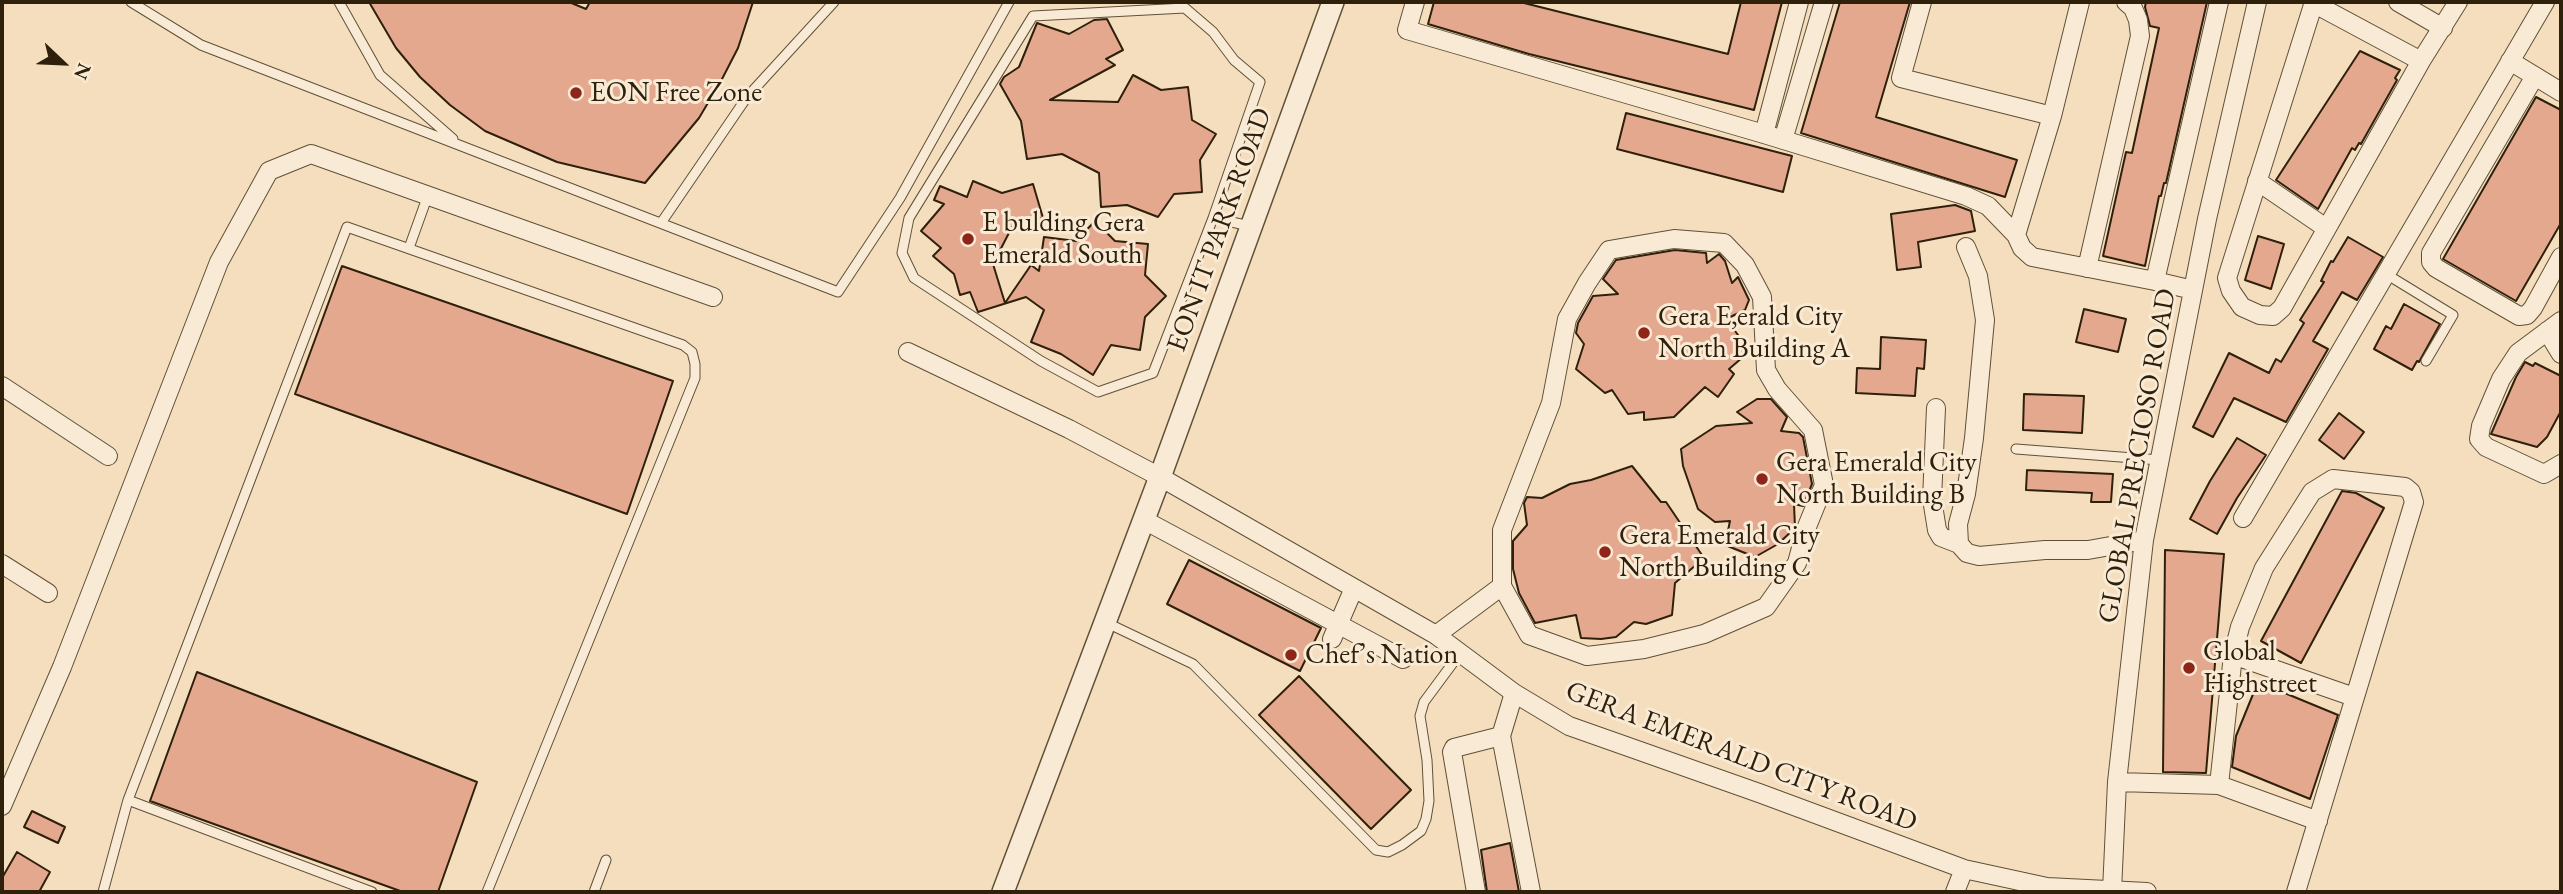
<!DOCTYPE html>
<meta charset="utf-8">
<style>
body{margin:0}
#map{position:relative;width:2563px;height:894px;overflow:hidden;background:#f5debd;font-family:"EB Garamond",serif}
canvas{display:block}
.frame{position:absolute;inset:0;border:4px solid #2e200b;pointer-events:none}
.north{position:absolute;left:28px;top:28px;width:70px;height:70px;-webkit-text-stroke:5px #f8ead4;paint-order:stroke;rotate:113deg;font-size:19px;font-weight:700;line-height:28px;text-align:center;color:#2e200b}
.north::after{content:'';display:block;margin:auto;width:24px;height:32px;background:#2e200b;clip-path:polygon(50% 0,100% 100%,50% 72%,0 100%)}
</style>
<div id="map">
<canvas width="2563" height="894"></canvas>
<div class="frame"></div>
<div class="north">N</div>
</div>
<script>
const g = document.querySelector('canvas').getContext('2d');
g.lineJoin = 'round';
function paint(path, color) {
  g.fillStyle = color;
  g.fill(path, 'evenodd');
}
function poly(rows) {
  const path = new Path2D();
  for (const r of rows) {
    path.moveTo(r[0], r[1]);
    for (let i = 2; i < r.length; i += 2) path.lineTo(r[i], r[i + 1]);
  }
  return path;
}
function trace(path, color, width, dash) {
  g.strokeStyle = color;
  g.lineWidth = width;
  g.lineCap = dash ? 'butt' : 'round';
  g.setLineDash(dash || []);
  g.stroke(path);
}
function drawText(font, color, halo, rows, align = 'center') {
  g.font = font + ' "EB Garamond",serif';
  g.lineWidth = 6;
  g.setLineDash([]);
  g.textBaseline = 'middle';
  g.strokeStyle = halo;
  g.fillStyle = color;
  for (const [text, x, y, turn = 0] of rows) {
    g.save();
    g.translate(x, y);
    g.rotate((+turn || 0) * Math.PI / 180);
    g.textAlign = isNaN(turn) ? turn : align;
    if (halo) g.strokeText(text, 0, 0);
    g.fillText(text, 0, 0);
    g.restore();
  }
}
const building = poly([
 [369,2,569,2,586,9,590,2,753,2,738,48,721,81,699,118,645,183,557,162,485,131,450,105,420,77,396,48,369,2],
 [1434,2,1520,2,1728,54,1741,2,1782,2,1754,110,1529,54,1428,24,1434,2],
 [1840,2,1910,2,1876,117,2017,160,2005,197,1801,133,1840,2],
 [2146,2,2207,2,2166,183,2164,183,2161,196,2159,196,2145,266,2103,256,2126,152,2132,153,2159,28,2150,26,2145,7,2146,2],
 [1107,19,1123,50,1106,59,1115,65,1050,100,1118,102,1133,75,1161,90,1188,87,1192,120,1216,134,1200,160,1202,192,1174,194,1158,217,1127,205,1101,207,1099,173,1062,154,1027,159,1021,121,1000,84,1004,77,1019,67,1037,23,1069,34,1094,20,1107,19],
 [2360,51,2400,70,2395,78,2397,80,2361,144,2359,143,2355,150,2352,148,2318,209,2276,180,2360,51],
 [2536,97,2561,110,2561,223,2516,301,2443,259,2536,97],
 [1626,113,1792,156,1783,192,1617,149,1626,113],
 [973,181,1002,193,1033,184,1043,218,1012,227,993,264,1005,303,1031,265,1039,271,1044,237,1076,241,1095,221,1115,241,1148,244,1145,275,1166,296,1145,317,1140,350,1111,345,1093,375,1061,354,1031,342,1044,310,1026,297,978,312,970,292,960,295,954,274,933,256,941,248,921,231,944,204,934,200,940,186,967,197,973,181],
 [1955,205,1971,211,1975,231,1918,242,1921,267,1897,270,1891,214,1955,205],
 [2258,236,2284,244,2271,289,2245,280,2258,236],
 [2348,237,2383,257,2357,300,2342,292,2313,341,2328,349,2286,422,2234,398,2213,437,2193,427,2229,353,2269,373,2276,359,2281,362,2304,323,2300,320,2324,282,2321,281,2331,261,2333,262,2348,237],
 [1675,250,1706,253,1707,263,1719,254,1725,261,1732,283,1738,277,1749,300,1745,310,1726,319,1750,351,1729,369,1734,374,1718,397,1705,387,1674,417,1644,420,1644,412,1628,414,1612,390,1605,393,1576,369,1584,344,1576,333,1578,323,1593,296,1618,294,1603,279,1616,260,1675,250],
 [342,266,673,381,627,514,295,394,342,266],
 [2404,304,2440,324,2419,362,2417,361,2412,370,2374,349,2386,326,2391,329,2404,304],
 [2084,309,2126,319,2118,352,2076,342,2084,309],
 [1881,337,1926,340,1924,369,1917,368,1915,396,1856,393,1857,368,1880,369,1881,337],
 [2525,362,2533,366,2535,363,2561,376,2561,411,2547,437,2537,447,2491,434,2516,377,2525,362],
 [2024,394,2084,396,2082,433,2023,430,2024,394],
 [1757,399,1771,399,1787,417,1781,431,1799,433,1803,437,1812,484,1803,506,1794,504,1795,528,1778,544,1755,557,1725,545,1730,521,1715,522,1698,509,1683,466,1681,449,1716,426,1752,423,1737,412,1757,399],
 [2339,413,2364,432,2344,459,2319,440,2339,413],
 [2237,438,2266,455,2237,498,2217,534,2190,519,2210,481,2237,438],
 [1632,466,1661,502,1666,502,1704,558,1675,583,1672,615,1646,624,1634,622,1616,637,1601,639,1581,638,1576,615,1535,623,1519,593,1513,569,1513,541,1527,525,1524,503,1527,497,1542,498,1570,484,1591,480,1632,466],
 [2027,470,2113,474,2111,502,2091,502,2092,493,2026,490,2027,470],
 [2342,491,2356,493,2384,508,2301,663,2261,641,2342,491],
 [2165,550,2224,554,2206,773,2163,772,2165,550],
 [1189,560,1321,628,1300,671,1167,604,1189,560],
 [197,672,477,782,438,892,403,892,150,801,197,672],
 [1299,676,1411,790,1371,829,1259,715,1299,676],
 [2258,682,2338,715,2310,799,2232,767,2236,736,2258,682],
 [32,811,65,827,58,843,24,827,32,811],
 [1510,843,1519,892,1487,892,1481,850,1510,843],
 [17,852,50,872,39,892,2,892,2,878,17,852]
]);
paint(building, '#e4a88f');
trace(building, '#2e200b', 2);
const service = poly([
 [131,2,201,45,838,292,900,198,1009,2],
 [339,2,380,75,453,139],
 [1185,8,1213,32,1234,60,1260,82,1213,218,1153,373,1098,392,1041,361,914,278,902,253,909,218,1033,16,1185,8],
 [1213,218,1250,226],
 [661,223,747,97,834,2],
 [409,248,428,195],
 [2386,274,2453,315,2426,361],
 [2016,449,2160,460],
 [1105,622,1193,664,1376,850,1388,852,1402,845,1421,831,1426,819,1429,801,1427,760,1420,716,1424,702,1461,652],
 [128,800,372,892],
 [103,892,128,800,347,227,683,345,692,352,695,364,695,378,487,892],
 [594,892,606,860]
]);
const minor = poly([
 [1415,2,1407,30,1764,134,1966,196,1988,206,2016,235,2022,248,2032,257,2155,281],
 [1922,2,1901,78,2052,116],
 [2314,2,2227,278,2231,291,2242,307,2260,315,2273,316,2282,308,2421,61,2458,2],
 [2398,2,2443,28],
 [2313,3,2421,61],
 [2510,61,2561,92],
 [2535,76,2431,253,2431,262,2436,268,2519,316,2527,315,2533,308,2561,257],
 [1764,134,1799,2],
 [1783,140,1824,2],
 [2257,181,2326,228],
 [2016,235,2052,116,2080,2],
 [1966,247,1978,276,1985,320,1974,438,1966,494,1958,524,1959,544,1967,553,1979,556,2045,550,2088,550,2144,540],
 [2087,268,2140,36,2138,20,2133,8,2126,2],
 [2193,290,2155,281,2219,2],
 [2561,321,2518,353,2501,379,2481,426,2479,439,2486,447,2544,474,2561,464],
 [2547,331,2561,354],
 [908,352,1069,429,1160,477,1436,635,1514,693,1569,726,1759,793,1964,869,2047,887,2147,892],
 [2,386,108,456],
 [1936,408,1932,499,1937,530,1941,537,1959,544],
 [2243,518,2545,2],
 [1144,520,1403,659],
 [2,564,48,593],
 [1436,635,1502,586,1529,635,1587,656,1644,649,1704,634,1766,607,1797,563,1806,529,1824,485,1813,430,1777,389,1766,370,1762,297,1745,265,1724,243,1674,239,1609,250,1587,283,1567,319,1551,403,1502,530,1502,586],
 [1332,639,1354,588],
 [2233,655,2354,697],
 [1501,736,1531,892],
 [2117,782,2219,785,2318,821],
 [2219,785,2233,655,2240,627,2264,568,2312,492,2333,479,2405,487,2411,492,2414,502,2296,892],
 [2,806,62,667,219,262,269,171,311,154,713,297],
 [2112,891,2117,782,2144,540,2207,219,2257,2],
 [1476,892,1452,752,1454,748,1501,736,1514,693],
 [1955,892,1964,869]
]);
const tertiary = poly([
 [1003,892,1160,477,1333,2]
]);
trace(service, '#605038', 11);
trace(minor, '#605038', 20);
trace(tertiary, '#605038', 24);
trace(service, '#f8ead4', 9);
trace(minor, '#f8ead4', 18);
trace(tertiary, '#f8ead4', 21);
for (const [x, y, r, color] of [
 [576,93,7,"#8f2418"],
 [968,239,7,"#8f2418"],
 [1644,333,7,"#8f2418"],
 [1762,479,7,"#8f2418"],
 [1605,552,7,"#8f2418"],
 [1291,655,7,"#8f2418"],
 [2189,668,7,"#8f2418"]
]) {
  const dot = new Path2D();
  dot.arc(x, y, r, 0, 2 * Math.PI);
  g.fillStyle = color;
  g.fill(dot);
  trace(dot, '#f8ead4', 2.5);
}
drawText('28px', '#2e200b', '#f8ead4', [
 ["EON Free Zone",590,93],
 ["E bulding Gera",982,223],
 ["Emerald South",982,255],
 ["Gera E,erald City",1658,317],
 ["North Building A",1658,349],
 ["Gera Emerald City",1776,463],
 ["North Building B",1776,495],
 ["Gera Emerald City",1619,536],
 ["North Building C",1619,568],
 ["Global",2203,652],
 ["Highstreet",2203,684],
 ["Chef’s Nation",1305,655]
], 'left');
drawText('28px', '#2e200b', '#f8ead4', [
 ["EON IT PARK ROAD",1220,230,-70],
 ["GLOBAL PRECIOSO ROAD",2138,456,-80],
 ["GERA EMERALD CITY ROAD",1741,757,21]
]);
</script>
